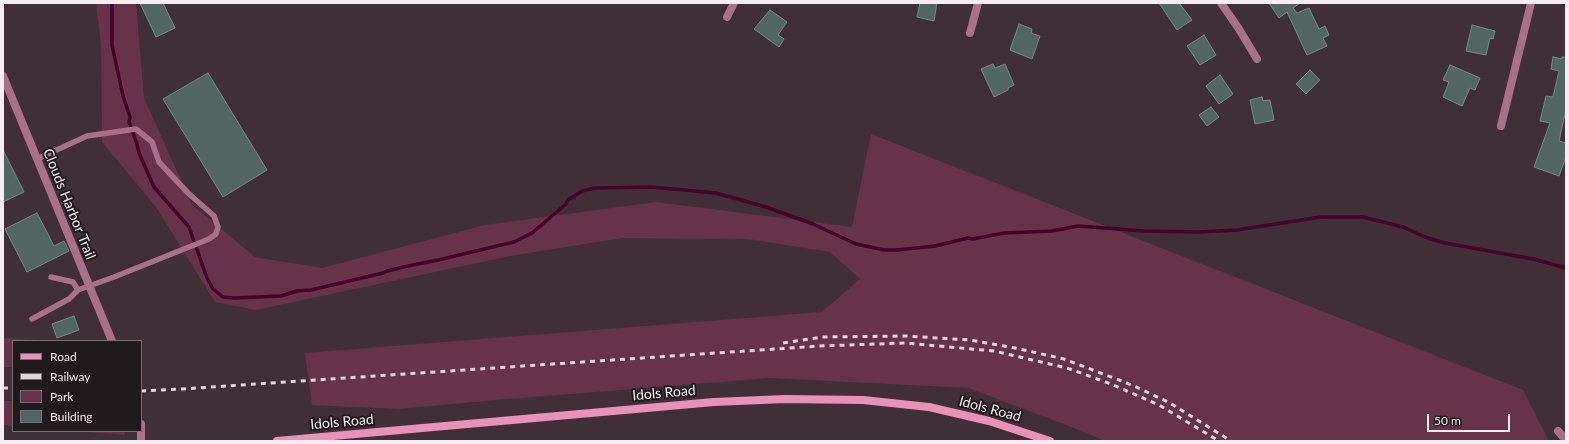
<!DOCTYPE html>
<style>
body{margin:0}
#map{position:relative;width:1569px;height:444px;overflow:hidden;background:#402f36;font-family:Lato,sans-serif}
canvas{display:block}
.frame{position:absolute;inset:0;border:4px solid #f7ecf1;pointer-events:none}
.legend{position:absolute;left:12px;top:340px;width:130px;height:92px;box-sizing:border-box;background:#211a1d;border:1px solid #776e72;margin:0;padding:5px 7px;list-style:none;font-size:12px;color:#f7ecf1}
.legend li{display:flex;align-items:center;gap:8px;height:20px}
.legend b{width:20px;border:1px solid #776e72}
.scale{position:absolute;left:1427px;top:414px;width:83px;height:18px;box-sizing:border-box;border:2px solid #f7ecf1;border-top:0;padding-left:5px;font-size:12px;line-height:14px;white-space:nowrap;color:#f7ecf1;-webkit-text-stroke:3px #211a1d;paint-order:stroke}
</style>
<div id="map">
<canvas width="1569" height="444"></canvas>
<div class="frame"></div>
<ul class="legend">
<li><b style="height:5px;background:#e892b9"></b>Road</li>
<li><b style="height:5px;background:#e3d7dc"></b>Railway</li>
<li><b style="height:11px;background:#66334b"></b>Park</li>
<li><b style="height:11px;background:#516663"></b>Building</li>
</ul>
<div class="scale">50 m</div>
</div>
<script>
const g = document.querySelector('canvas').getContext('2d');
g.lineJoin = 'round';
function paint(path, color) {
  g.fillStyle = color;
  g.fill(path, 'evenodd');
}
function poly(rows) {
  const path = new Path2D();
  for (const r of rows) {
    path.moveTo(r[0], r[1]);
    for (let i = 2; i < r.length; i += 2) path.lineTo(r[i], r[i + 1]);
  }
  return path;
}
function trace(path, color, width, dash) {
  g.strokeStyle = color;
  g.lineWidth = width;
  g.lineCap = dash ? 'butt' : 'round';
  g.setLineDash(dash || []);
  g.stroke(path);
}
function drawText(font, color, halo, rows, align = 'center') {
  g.font = font + ' Lato,sans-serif';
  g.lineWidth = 4;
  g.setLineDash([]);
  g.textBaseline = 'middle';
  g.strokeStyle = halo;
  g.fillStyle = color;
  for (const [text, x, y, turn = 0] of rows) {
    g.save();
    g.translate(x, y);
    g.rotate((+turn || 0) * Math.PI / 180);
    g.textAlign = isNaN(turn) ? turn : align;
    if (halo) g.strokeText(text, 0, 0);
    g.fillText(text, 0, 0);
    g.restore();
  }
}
paint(poly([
 [96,3,136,3,144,98,192,205,255,257,322,268,485,225,656,202,852,227,871,134,1523,390,1549,441,1105,441,1069,426,968,388,770,378,496,400,399,409,312,405,305,353,822,312,860,279,830,252,748,239,622,238,510,256,256,310,215,302,156,207,102,142,101,45],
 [3,338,56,341,13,341,13,367,3,367],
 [3,401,13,401,13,426,3,425],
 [74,431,124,431,125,435]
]), '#66334b');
trace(poly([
 [112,3,112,45,123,96,130,117,129,122,137,144,139,153,154,187,189,227,207,278,213,289,223,297,234,298,281,296,297,291,311,290,383,273,387,271,403,267,438,260,514,242,532,233,566,204,568,200,582,191,595,188,652,187,716,193,766,207,813,224,856,244,884,250,897,250,935,246,968,238,973,239,1004,233,1052,231,1078,226,1144,231,1200,232,1237,230,1321,217,1363,217,1403,227,1425,237,1445,243,1533,259,1566,268]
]), '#46012a', 3.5);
const building = poly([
 [140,3,163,3,175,28,156,37,140,3],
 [920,3,937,3,934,21,917,17,920,3],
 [1159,3,1179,3,1192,20,1177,30,1159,3],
 [1269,3,1300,3,1293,8,1297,13,1309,8,1319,29,1325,26,1329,35,1323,38,1327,46,1307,55,1287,12,1279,18,1269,3],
 [770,10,787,22,778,35,784,39,779,47,754,29,770,10],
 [1019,24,1032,29,1031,33,1040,36,1032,59,1010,50,1019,24],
 [1472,25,1495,31,1493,39,1490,38,1486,55,1466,51,1472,25],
 [1204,35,1216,55,1200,65,1187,46,1204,35],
 [1553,57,1562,59,1562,57,1566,57,1566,110,1559,141,1566,143,1566,157,1559,176,1534,167,1550,123,1540,121,1546,96,1553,97,1559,71,1551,69,1553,57],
 [993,64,995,68,1005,64,1014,85,1008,88,1008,90,994,97,981,69,993,64],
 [1450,65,1480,78,1475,90,1470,88,1462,106,1443,97,1449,82,1443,80,1450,65],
 [1310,70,1320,80,1306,94,1296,84,1310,70],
 [208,73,267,170,223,197,163,99,208,73],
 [1220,75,1233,94,1219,104,1206,86,1220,75],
 [1262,97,1263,101,1270,100,1274,120,1255,124,1250,100,1262,97],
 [1211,107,1219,117,1207,126,1199,115,1211,107],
 [3,150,24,192,3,202,3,150],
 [37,213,54,246,64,241,69,251,27,272,5,229,37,213],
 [74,316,79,330,57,338,52,324,74,316]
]);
paint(building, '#516663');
trace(building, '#748a86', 1);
trace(poly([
 [51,277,73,282,78,290],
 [32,319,69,299,78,290,114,277,209,239,216,234,218,227,214,216,188,193,159,162,152,142,136,129,87,136,37,159]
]), '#a87189', 5.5);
trace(poly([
 [1221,3,1239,29,1257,59],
 [727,17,734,3],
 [970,33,978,3],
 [3,76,112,341],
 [1501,126,1531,3],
 [141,424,141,441],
 [1558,431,1566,440]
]), '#a87189', 8);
trace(poly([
 [277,441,714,402,785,399,863,400,929,407,989,421,1050,441]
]), '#e892b9', 8);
trace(poly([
 [783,343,822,337,906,336,970,340,1015,348,1064,359,1132,385,1170,403,1231,441],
 [3,388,13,388],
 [141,391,182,389,820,346,905,343,994,351,1067,368,1111,384,1159,405,1219,441]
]), '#e3d7dc', 3, [5, 5]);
drawText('14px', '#f7ecf1', '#211a1d', [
 ["Clouds Harbor Trail",69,204,68],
 ["Idols Road",664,393,-5],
 ["Idols Road",990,409,15],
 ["Idols Road",342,422,-5]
]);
</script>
